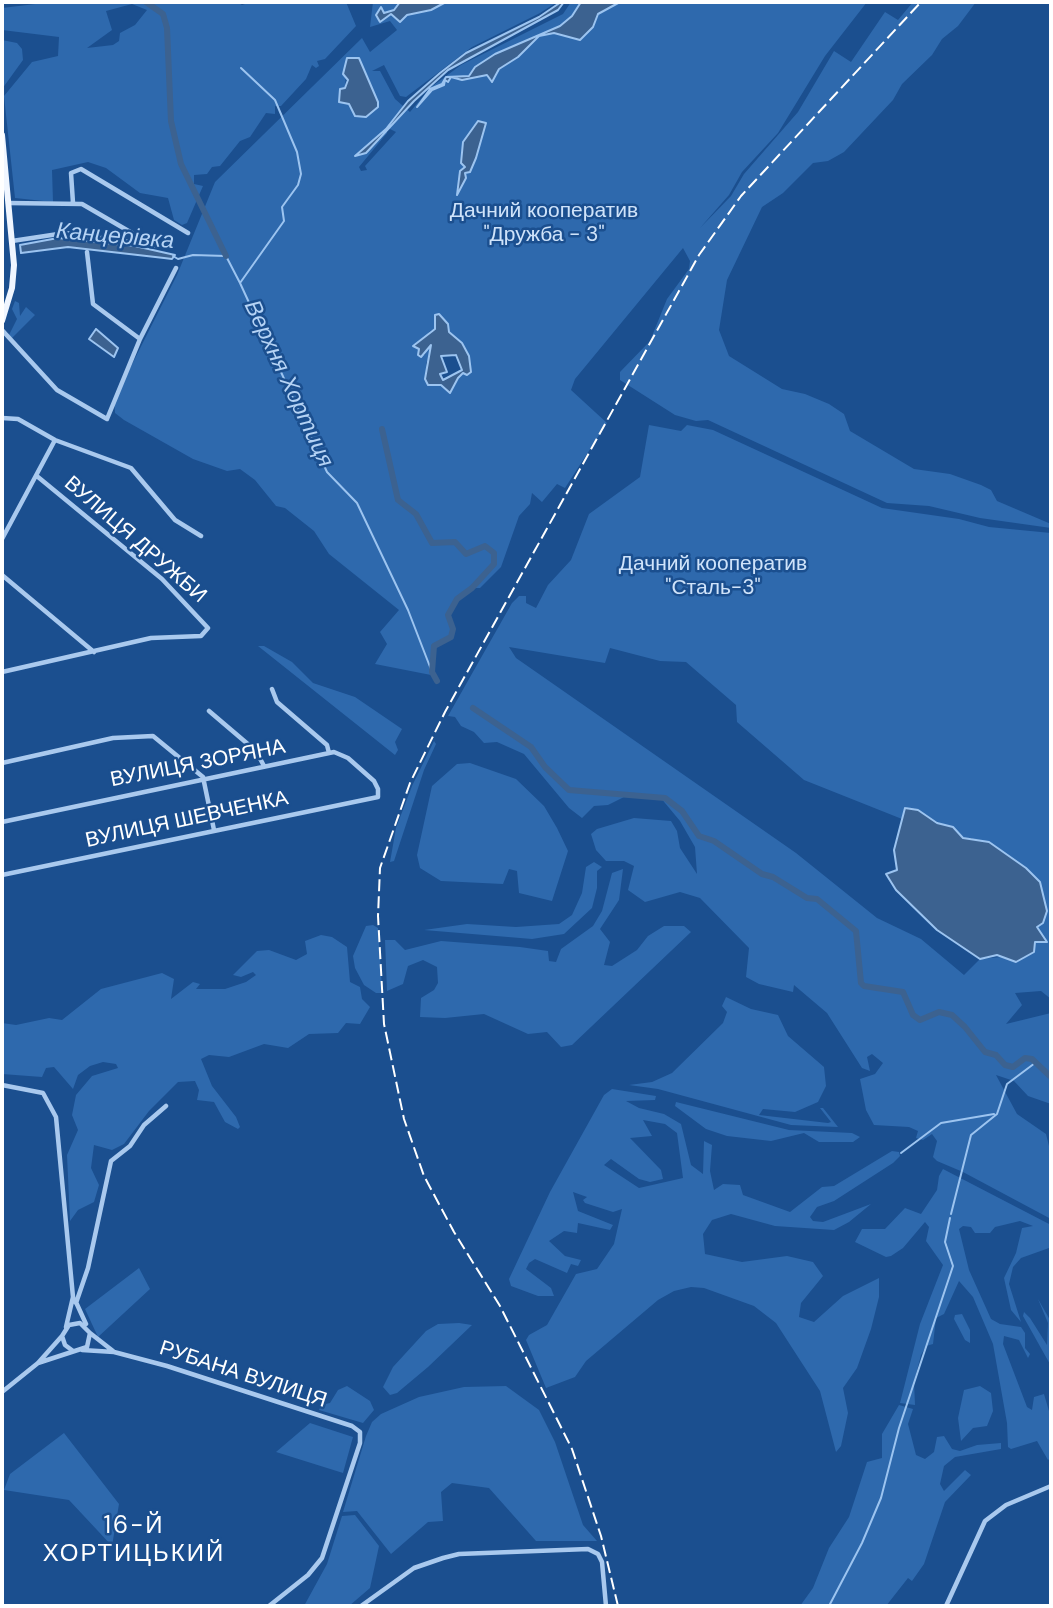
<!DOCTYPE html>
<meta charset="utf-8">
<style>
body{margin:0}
#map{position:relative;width:1053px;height:1608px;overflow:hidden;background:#1b4f8f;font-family:"DM Sans",sans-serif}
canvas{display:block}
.frame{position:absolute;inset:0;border:4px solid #fff;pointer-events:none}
</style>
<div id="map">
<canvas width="1053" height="1608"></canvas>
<div class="frame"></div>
</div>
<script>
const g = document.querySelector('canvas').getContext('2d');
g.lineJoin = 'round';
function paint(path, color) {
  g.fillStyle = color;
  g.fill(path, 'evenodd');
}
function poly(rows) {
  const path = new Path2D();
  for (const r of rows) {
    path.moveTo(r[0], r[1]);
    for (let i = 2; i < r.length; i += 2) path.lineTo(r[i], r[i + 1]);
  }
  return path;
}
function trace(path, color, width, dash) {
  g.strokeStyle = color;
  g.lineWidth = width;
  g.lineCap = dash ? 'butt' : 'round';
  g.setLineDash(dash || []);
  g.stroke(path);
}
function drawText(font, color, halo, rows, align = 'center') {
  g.font = font + ' "DM Sans",sans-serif';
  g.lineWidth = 5;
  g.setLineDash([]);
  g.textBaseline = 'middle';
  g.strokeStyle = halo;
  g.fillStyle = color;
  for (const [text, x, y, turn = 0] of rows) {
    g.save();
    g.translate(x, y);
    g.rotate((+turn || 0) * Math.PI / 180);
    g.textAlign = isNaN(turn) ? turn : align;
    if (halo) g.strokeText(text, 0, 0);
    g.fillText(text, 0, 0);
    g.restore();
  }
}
paint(poly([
 [52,2,237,2,242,5,251,2,346,2,356,26,325,59,317,61,319,66,316,68,312,65,306,79,281,106,275,106,275,114,266,113,250,137,240,141,220,166,212,167,207,174,194,175,194,184,203,186,187,223,182,225,174,220,168,198,140,193,106,168,88,162,52,170,53,202,15,198,4,96,32,62,58,56,59,37,2,30,2,8],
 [132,4,147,10,135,25,120,33,119,41,113,45,87,48,112,30,106,11],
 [373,2,557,2,540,13,472,47,406,97,400,96,384,65,372,71,380,71,395,99,410,112,430,88,461,65,563,14,571,2,867,2,825,56,778,133,742,172,729,195,700,228,731,196,744,174,798,112,834,51,851,62,885,12,898,20,913,2,976,2,958,26,942,39,932,55,902,84,893,100,844,152,828,161,813,163,783,193,762,207,727,280,719,330,729,356,782,389,805,394,829,404,844,414,850,431,914,469,950,474,981,485,991,490,997,501,1051,524,1051,528,980,518,929,506,887,503,708,420,696,421,675,415,620,380,620,372,650,341,667,299,689,269,690,261,683,248,575,379,571,390,607,423,565,488,557,484,542,502,532,493,530,504,519,516,501,567,480,588,472,588,457,599,448,615,453,629,451,637,434,646,431,675,375,664,387,644,380,632,399,610,329,554,314,531,285,508,276,506,255,480,240,469,227,471,193,459,124,420,115,413,114,400,177,275,215,182,362,38,370,52,397,30,390,21,370,27],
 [347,58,359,58,378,102,353,113,345,88],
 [386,127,396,132,365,166,367,170,361,171,359,167,387,133],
 [435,329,466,355,464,371,448,391,428,372,426,363,432,354,431,345,427,347,425,355,418,355,422,342,430,331],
 [2,40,17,43,22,49,23,60,2,89],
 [15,301,19,303,20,316,26,307,35,315,12,338,9,335,17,319,12,309],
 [649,425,681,431,687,425,713,430,882,508,959,519,989,527,1051,533,1051,999,1041,991,1015,993,1022,1005,1006,1024,1051,1013,1051,1104,1028,1096,1014,1081,996,1075,1017,1114,1046,1134,1051,1154,1051,1219,963,1172,937,1161,933,1157,937,1141,932,1134,923,1140,916,1138,918,1131,909,1127,874,1125,866,1110,860,1079,875,1074,883,1063,872,1054,867,1057,870,1071,862,1068,827,1013,794,985,793,992,759,984,746,977,749,948,700,898,680,892,645,902,628,890,634,866,624,861,606,861,596,850,591,834,597,829,634,818,671,821,677,831,680,848,697,874,695,847,680,821,660,797,628,795,608,805,594,806,582,818,569,808,524,754,497,742,484,743,474,732,461,726,455,717,448,716,512,603,519,596,526,596,526,603,536,608,548,585,571,560,589,514,640,477],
 [509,647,605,663,610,648,660,661,686,662,736,705,737,722,804,780,902,819,905,808,918,810,963,838,972,838,1001,957,980,959,964,975,921,939,877,918,796,853,516,658],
 [258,646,264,646,292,662,313,683,355,697,402,729,395,742,398,750,395,755],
 [434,741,436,744,424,770,394,861,390,862,396,828,412,786],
 [470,763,516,779,544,806,557,828,568,851,552,901,519,893,517,871,509,869,503,884,441,881,420,868,417,855,432,786,457,764],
 [594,862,602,867,597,871,597,888,592,908,564,934,532,939,424,930,467,924,516,927,559,924,572,915,582,893,586,867],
 [623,869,619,900,600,929,610,942,604,965,612,966,637,950,648,936,664,926,684,926,691,932,572,1045,561,1047,547,1032,528,1034,484,1014,445,1018,420,1017,421,998,434,990,438,983,437,967,423,960,408,966,403,984,387,991,385,940,395,940,405,950,441,941,520,947,548,951,549,961,556,962,561,949,593,926,602,911,612,873],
 [373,925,378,928,382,988,381,993,376,993,364,985,355,968,353,956,366,926],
 [321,935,332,937,347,947,350,982,360,987,362,999,370,1007,360,1024,346,1023,338,1033,309,1034,288,1048,264,1044,229,1057,209,1055,201,1059,212,1086,236,1117,240,1127,238,1129,225,1122,214,1102,197,1100,199,1090,195,1081,178,1082,149,1111,124,1144,112,1150,94,1145,91,1168,99,1185,94,1202,78,1210,70,1221,67,1155,78,1130,72,1115,76,1095,92,1076,118,1068,116,1064,103,1062,90,1066,78,1075,73,1089,54,1067,46,1068,42,1077,2,1074,2,1023,16,1025,49,1018,62,1020,101,989,162,973,174,979,171,999,193,982,200,984,196,989,225,989,246,982,256,975,253,972,241,977,233,975,257,951,269,950,296,960,307,954,305,941],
 [726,997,751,1009,778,1015,788,1036,824,1067,826,1086,818,1102,795,1112,763,1109,759,1115,828,1123,831,1122,820,1108,823,1108,838,1127,791,1125,658,1089,629,1085,652,1082,672,1073,723,1023,727,1012,722,1006],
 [612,1089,656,1096,655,1100,626,1101,639,1108,664,1114,681,1124,691,1165,703,1174,704,1141,712,1145,710,1171,714,1190,723,1184,740,1185,743,1195,790,1212,822,1187,834,1186,892,1151,899,1152,900,1156,893,1163,834,1201,817,1207,810,1217,813,1221,823,1222,871,1204,849,1222,834,1230,775,1226,731,1214,712,1220,703,1234,705,1254,742,1262,787,1256,813,1262,823,1276,801,1303,799,1317,814,1322,843,1296,879,1278,879,1297,871,1329,857,1368,843,1388,848,1413,841,1446,836,1452,820,1391,776,1323,754,1306,704,1288,691,1287,674,1291,658,1300,586,1361,575,1377,546,1388,526,1340,529,1335,547,1325,576,1274,597,1269,614,1244,622,1209,613,1212,585,1203,583,1200,587,1197,573,1192,578,1211,613,1225,610,1230,578,1223,577,1233,564,1231,549,1241,565,1256,581,1260,578,1266,571,1264,567,1273,535,1259,529,1263,526,1269,551,1288,554,1296,538,1296,511,1286,509,1279,550,1192,604,1095],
 [643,1120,665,1124,677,1133,683,1178,639,1188,604,1165,611,1159,639,1179,650,1182,663,1179,661,1170,630,1138,652,1136],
 [676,1102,789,1130,852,1133,860,1137,853,1142,819,1142,804,1133,771,1141,727,1136,706,1129,675,1106],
 [943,1169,1051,1225,1049,1248,1021,1258,1013,1267,1009,1284,1021,1322,1011,1310,1004,1278,1016,1253,1022,1228,1033,1226,1020,1221,995,1227,990,1233,975,1233,971,1227,963,1226,959,1229,969,1270,991,1319,1000,1324,1021,1327,1025,1333,1025,1348,1030,1354,1028,1358,1019,1340,1004,1336,1003,1344,1027,1407,1032,1410,1034,1397,1044,1394,1051,1418,1051,1458,1048,1460,1037,1441,1011,1449,1008,1447,1007,1423,993,1344,973,1297,959,1281,944,1314,936,1318,933,1344,926,1346,921,1355,914,1382,915,1405,900,1403,920,1324,943,1265,926,1241,929,1227,925,1222,903,1248,891,1256,886,1257,855,1242,862,1229,885,1229,905,1208,921,1214,937,1190,939,1176],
 [139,1268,150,1289,98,1337,85,1309],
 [1038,1299,1050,1320,1051,1366,1023,1316,1024,1312,1030,1318,1047,1345,1048,1323],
 [962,1314,970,1330,970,1343,965,1340,954,1319,955,1315],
 [459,1323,472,1325,428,1367,397,1393,390,1395,383,1387,393,1367,426,1331,438,1324],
 [347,1386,370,1401,374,1410,363,1423,319,1410,321,1405,330,1403,338,1390],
 [506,1386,539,1410,555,1442,583,1525,597,1541,536,1541,489,1488,452,1483,441,1492,443,1521,428,1522,391,1554,357,1511,343,1512,366,1436,372,1422,381,1414,419,1397,464,1387],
 [980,1386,991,1393,993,1411,987,1426,973,1428,961,1441,958,1418,964,1390],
 [899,1405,913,1409,908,1424,916,1455,925,1459,934,1452,937,1437,944,1436,952,1449,960,1451,977,1445,1001,1443,1001,1449,955,1457,944,1466,940,1484,944,1491,965,1470,971,1475,945,1502,924,1564,912,1581,908,1578,886,1606,800,1606,813,1588,829,1548,849,1517,867,1462,882,1458,882,1434],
 [310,1423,353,1437,343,1473,276,1452],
 [64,1433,119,1504,112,1546,69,1500,4,1490,10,1474],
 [355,1515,379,1546,370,1588,349,1606,304,1606,327,1564,342,1516]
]), '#2e69ad');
const water = poly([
 [400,2,446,2,431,10,407,15,400,22,391,14,380,22,376,15,381,7,384,13,394,10,400,2],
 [561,2,564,2,558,10,448,70,414,101,366,153,355,156,386,129,408,101,440,73,466,53,539,17,561,2],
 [581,2,620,2,598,14,593,27,580,40,554,33,539,36,518,57,499,69,492,82,487,75,462,80,451,77,448,82,445,80,444,85,432,90,417,107,430,89,442,84,446,77,469,76,475,67,495,54,560,26,572,16,581,2],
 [347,58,359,58,378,102,378,107,366,117,355,116,349,104,339,102,340,89,345,88,348,80,343,74,347,58],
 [478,121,486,123,476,158,470,172,465,173,466,178,457,195,460,171,465,167,461,163,463,142,478,121],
 [58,238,135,246,175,255,172,259,164,258,68,247,21,253,20,245,58,238],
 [439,314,448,324,449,332,462,343,469,356,471,372,467,375,463,373,458,378,450,393,441,385,428,385,425,379,431,345,421,357,418,355,419,349,413,346,435,329,435,315,439,314],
 [456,355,462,370,443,380,440,374,447,372,441,356,456,355],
 [96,329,118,348,114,357,89,339,96,329],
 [905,808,918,810,937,823,953,827,963,838,989,842,1026,868,1040,882,1047,911,1043,923,1037,927,1047,942,1035,942,1034,952,1016,962,997,955,980,959,937,930,896,890,886,874,897,870,894,850,905,808]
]);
paint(water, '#3c6290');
trace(water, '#9cc4f0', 2);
trace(poly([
 [241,68,275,100,297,152,301,174,298,185,282,207,284,221,240,283,327,472,357,503,408,610,432,672],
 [173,256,178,259,193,255,226,256,240,283],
 [901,1153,941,1123,994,1114],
 [951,1214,971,1135,997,1114,1007,1084,1035,1063],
 [829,1606,862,1543,881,1498,899,1428,953,1266,945,1242,950,1218]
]), '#9cc4f0', 2);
trace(poly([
 [146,2,163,14,167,28,171,121,181,164,226,256],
 [382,429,398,500,416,514,432,543,455,542,466,554,485,546,494,553,494,564,472,588,457,599,448,615,453,629,451,637,434,646,432,672,437,681],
 [473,708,531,747,545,767,569,790,665,798,682,811,699,836,714,841,762,874,773,877,807,898,817,899,856,931,861,983,864,986,903,992,913,1015,920,1020,939,1012,952,1015,965,1027,985,1052,996,1055,1005,1065,1013,1067,1025,1058,1032,1059,1051,1077]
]), '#3c6290', 6);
trace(poly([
 [8,203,82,204,132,233],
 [73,203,71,173,81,169,188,233],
 [12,241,65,233,160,246],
 [87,252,93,304,140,339],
 [2,330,57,390,107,419,140,339,176,268],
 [2,418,18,419,55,440,131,468,175,520,201,536],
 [2,539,55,440],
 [2,575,94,652],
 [2,672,151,638,201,636,208,628,162,579,38,477],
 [272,689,277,702,327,745,329,753],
 [209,711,256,751,264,766],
 [2,763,113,738,153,736,203,777,214,830],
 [2,822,334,752,348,758,374,781,378,789,378,797,2,875],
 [2,1085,43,1093,56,1117,73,1297,66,1327],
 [75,1300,86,1324],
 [76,1303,88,1268,111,1161,130,1146,144,1125,166,1106],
 [90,1333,113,1351],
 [82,1350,114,1352,167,1366,352,1426,360,1432,360,1443,322,1558,308,1575,269,1606],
 [38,1363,87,1347,90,1333,80,1323,69,1325,62,1336,65,1345,73,1351],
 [2,1392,38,1363,62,1336],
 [361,1606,414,1568,443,1558,459,1554,588,1549,598,1554,602,1562,606,1606],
 [946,1606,985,1521,1006,1505,1051,1486]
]), '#a9c9ee', 4.5);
trace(poly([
 [2,135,14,265,12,288,2,321]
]), '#f0f6ff', 6);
trace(poly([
 [618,1606,601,1536,572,1449,500,1306,454,1232,424,1176,404,1119,384,1024,378,916,380,868,410,783,445,712,699,255,741,196,921,2]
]), '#fff', 2, [12, 5]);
drawText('21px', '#cfe3fa', '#1b4f8f', [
 ["Дачний кооператив",544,211],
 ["\"Дружба - 3\"",544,235],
 ["Дачний кооператив",713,564],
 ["\"Сталь-3\"",713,588]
]);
drawText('21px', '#fff', '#1b4f8f', [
 ["ВУЛИЦЯ ДРУЖБИ",135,540,41],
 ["ВУЛИЦЯ ЗОРЯНА",198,764,-11],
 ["ВУЛИЦЯ ШЕВЧЕНКА",187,820,-12],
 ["РУБАНА ВУЛИЦЯ",243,1375,18]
]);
drawText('italic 23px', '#b5d3f5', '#1b4f8f', [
 ["Канцерівка",115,237,5],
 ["Верхня Хортиця",288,384,65]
]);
g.letterSpacing = '2px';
drawText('24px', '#fff', '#1b4f8f', [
 ["16-Й",134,1527],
 ["ХОРТИЦЬКИЙ",134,1555]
]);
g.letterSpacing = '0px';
</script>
